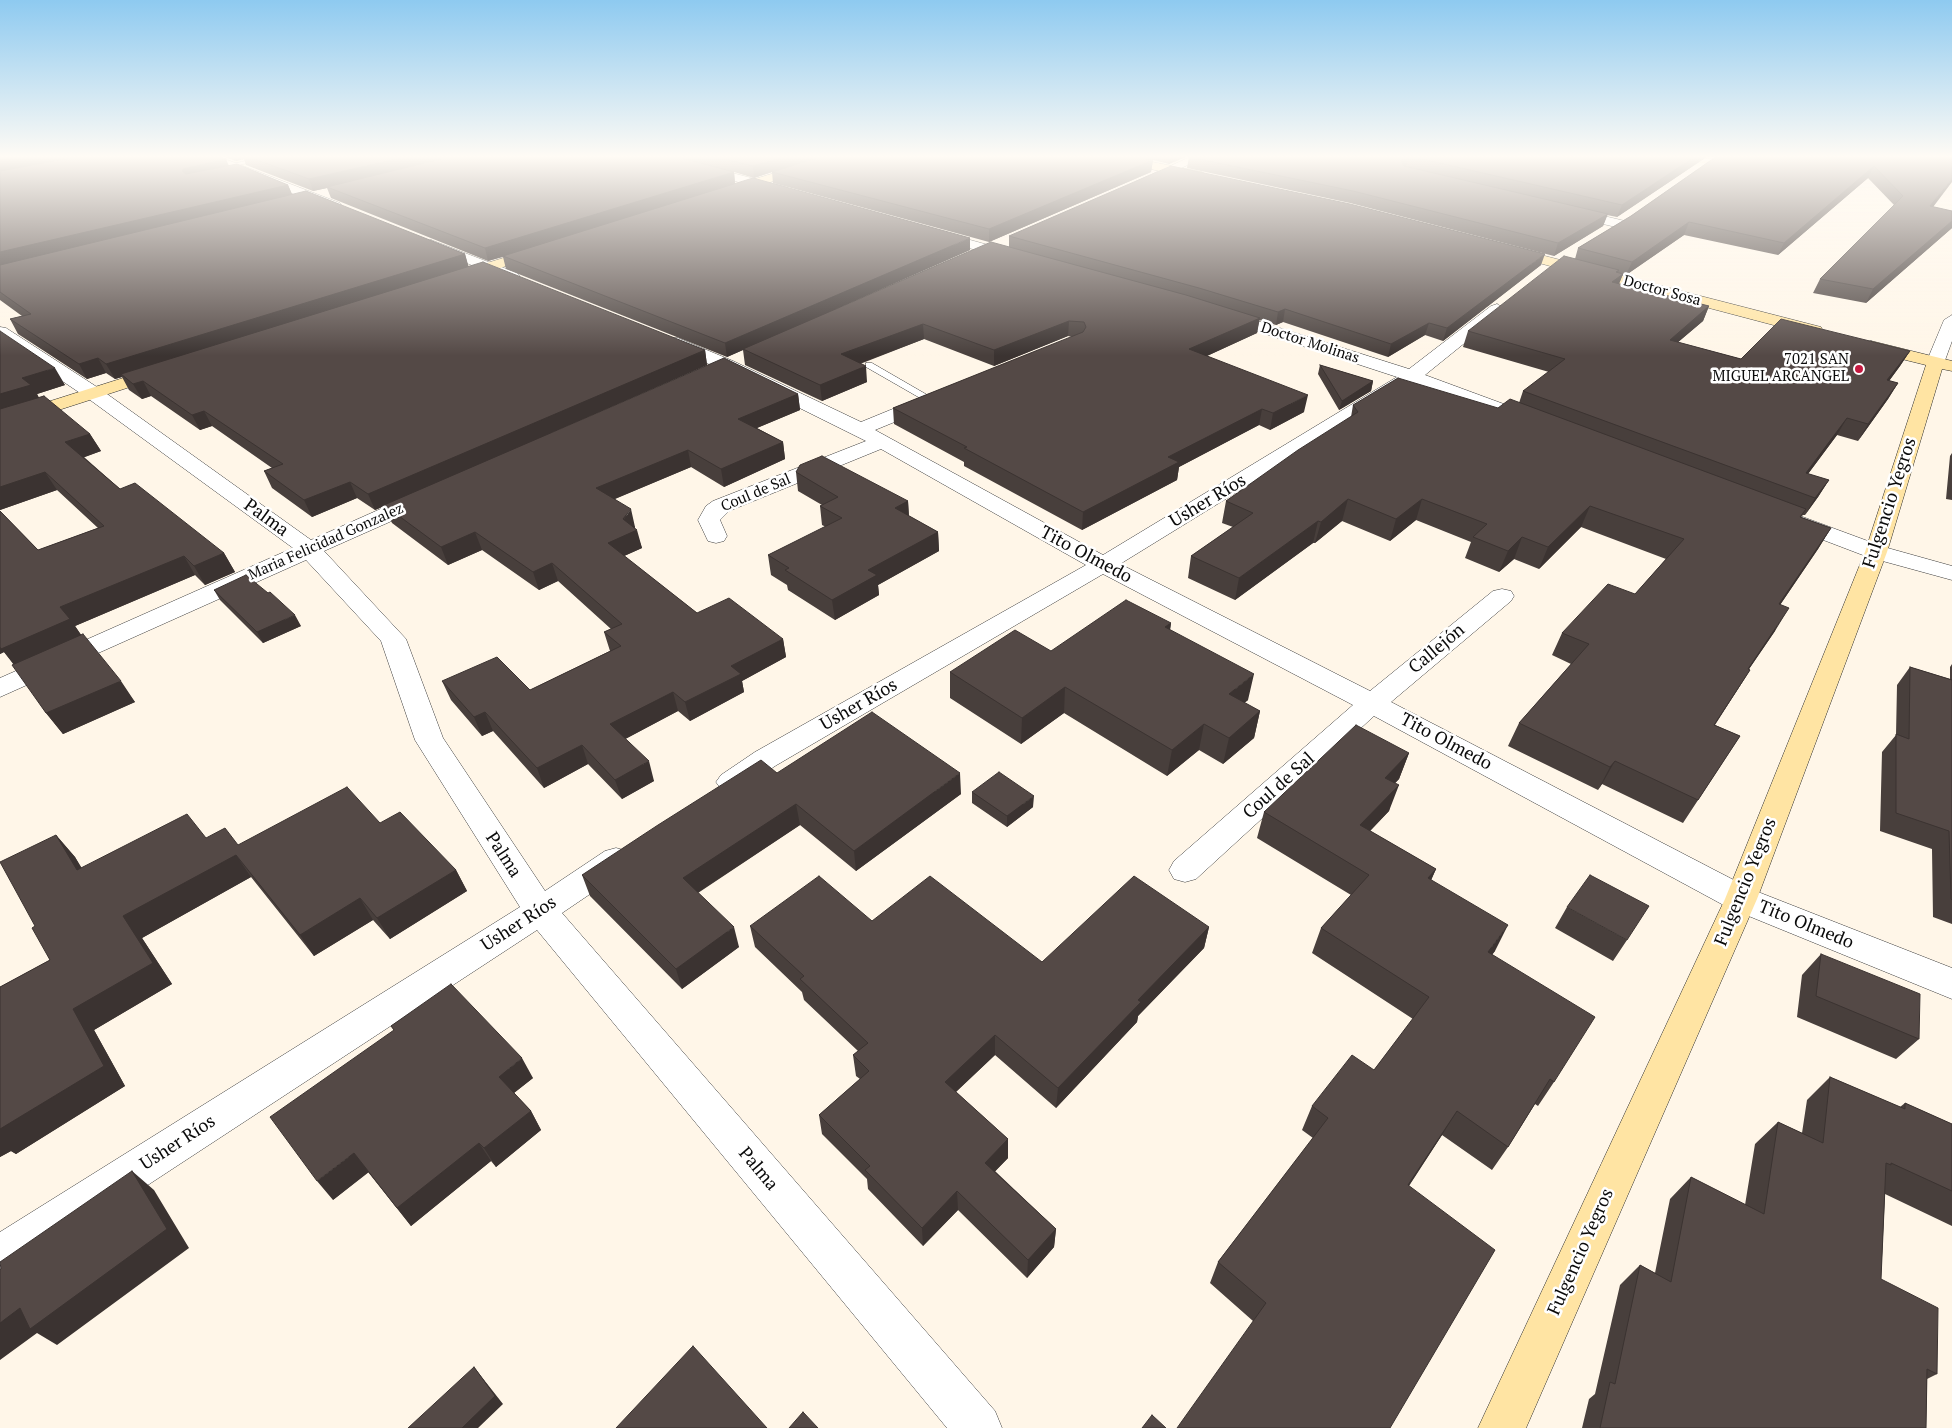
<!DOCTYPE html>
<meta charset="utf-8">
<style>
body{margin:0}
canvas{display:block;background:#fff6e8}
</style>
<canvas width="1952" height="1428"></canvas>
<script>
const g = document.querySelector('canvas').getContext('2d');
g.lineJoin = 'round';
function poly(rows) {
  const path = new Path2D();
  for (const r of rows) {
    path.moveTo(r[0], r[1]);
    for (let i = 2; i < r.length; i += 2) path.lineTo(r[i], r[i + 1]);
  }
  return path;
}
function trace(path, color, width, dash) {
  g.strokeStyle = color;
  g.lineWidth = width;
  g.lineCap = dash ? 'butt' : 'round';
  g.setLineDash(dash || []);
  g.stroke(path);
}
function paint(path, color) {
  g.fillStyle = color;
  g.fill(path, 'evenodd');
}
function drawText(font, color, halo, rows, align = 'center') {
  g.font = font + ' "PT Serif",serif';
  g.lineWidth = 5;
  g.setLineDash([]);
  g.textBaseline = 'middle';
  g.strokeStyle = halo;
  g.fillStyle = color;
  for (const [text, x, y, turn = 0] of rows) {
    g.save();
    g.translate(x, y);
    g.rotate((+turn || 0) * Math.PI / 180);
    g.textAlign = isNaN(turn) ? turn : align;
    if (halo) g.strokeText(text, 0, 0);
    g.fillText(text, 0, 0);
    g.restore();
  }
}
const lane = poly([
 [266,156,276,156,231,167,228,165,266,156],
 [866,363,872,363,936,400,927,402,866,367,866,363]
]);
const street = poly([
 [201,156,217,156,340,203,342,206,335,210,330,209,201,156],
 [649,156,667,156,786,187,788,190,782,194,651,158,649,156],
 [1192,156,1207,156,1145,185,1137,185,1135,182,1192,156],
 [1570,208,1625,221,1627,224,1620,228,1565,215,1563,212,1570,208],
 [934,230,1021,254,1023,257,1016,261,929,237,927,234,934,230],
 [431,240,517,273,520,276,517,279,507,279,426,247,424,244,426,241,431,240],
 [1497,304,1505,309,1503,312,1425,375,1539,417,1542,421,1539,425,1525,425,1414,383,1120,564,1370,691,1493,591,1502,589,1511,591,1514,596,1511,601,1391,702,1753,890,1952,968,1952,999,1729,908,1374,716,1196,879,1185,882,1174,879,1169,870,1174,861,1353,705,1103,574,775,766,741,789,731,793,721,789,716,782,721,775,755,752,1086,565,881,449,729,511,720,520,727,536,724,541,716,543,708,541,698,520,706,506,713,501,866,441,721,369,666,346,664,342,666,338,678,338,733,361,861,422,922,397,936,397,938,401,936,405,875,430,1103,555,1397,377,1217,318,1215,315,1217,312,1229,312,1409,369,1491,306,1497,304],
 [1952,315,1952,341,1944,363,1941,367,1935,368,1929,367,1926,363,1944,320,1952,315],
 [0,327,6,328,100,389,311,540,414,494,422,493,430,494,433,499,430,504,324,551,406,639,443,738,545,891,605,851,616,848,627,851,632,860,627,869,562,913,995,1411,1002,1428,947,1428,537,930,15,1272,0,1278,0,1232,520,907,415,740,381,641,306,560,0,697,0,678,293,548,86,397,0,339,0,327],
 [1792,513,1884,547,1952,566,1952,580,1868,557,1784,525,1781,520,1784,515,1792,513]
]);
const secondary = poly([
 [830,156,847,156,845,158,730,195,722,195,720,192,722,189,830,156],
 [1102,156,1123,156,1202,172,1208,176,1202,180,1108,160,1102,156],
 [1506,246,1821,327,1823,331,1821,335,1815,336,1501,253,1499,250,1506,246],
 [539,247,544,248,546,251,544,254,456,282,448,277,451,274,539,247],
 [1871,341,1952,361,1952,371,1942,369,1887,552,1757,899,1526,1428,1478,1428,1725,899,1865,552,1926,365,1865,350,1862,346,1865,342,1871,341],
 [161,366,167,367,170,371,167,375,0,429,0,417,161,366]
]);
trace(lane, '#3d3d3d', 1);
trace(street, '#3d3d3d', 1);
trace(secondary, '#2c2c2c', 1);
paint(lane, '#fff');
paint(street, '#fff');
paint(secondary, '#ffe4a3');
paint(poly([
 [0,156,229,165,288,185,292,194,465,254,468,266,705,350,707,365,551,433,798,394,800,410,757,428,783,442,785,459,724,487,691,467,615,499,635,527,635,528,642,548,624,556,697,613,783,639,786,657,742,681,744,692,690,721,678,711,625,739,654,781,622,799,588,764,544,788,493,731,482,736,451,700,442,681,530,690,610,651,604,632,611,629,558,581,539,590,482,550,448,565,392,523,385,506,375,510,357,498,312,517,272,488,264,471,272,468,212,426,200,430,151,396,142,399,129,390,122,377,115,379,106,373,87,379,18,334,10,319,22,316,0,300],
 [221,156,1188,156,1169,164,1153,160,1151,172,989,242,773,183,772,172,754,178,734,172,735,184,970,250,836,309,1009,247,1009,236,1541,265,1443,341,1425,335,1388,357,1283,322,1276,325,1259,320,1257,333,1207,356,1304,412,1270,430,1259,425,1179,467,1177,480,1082,530,964,466,964,462,894,424,893,408,1072,337,1068,336,994,366,924,339,860,364,867,382,822,401,745,365,743,350,727,357,506,269,503,257,488,261,331,198,327,188,313,191,246,165,244,159,236,161],
 [1708,156,1617,217,1607,215,1603,226,1554,256,1350,203,1187,168,1189,157],
 [1717,156,1952,156,1933,207,1952,211,1952,228,1866,303,1813,293,1820,279,1894,205,1868,178,1778,255,1684,235,1626,275,1623,274,1619,284,1709,306,1703,321,1678,342,1741,359,1910,351,1900,366,1889,381,1898,383,1888,399,1858,441,1837,435,1808,474,1829,480,1818,497,1805,515,1803,515,1801,517,1831,528,1818,549,1780,605,1775,631,1749,669,1750,670,1715,725,1740,736,1683,823,1602,784,1598,790,1508,746,1519,723,1571,664,1552,655,1562,633,1635,594,1666,559,1581,527,1539,569,1514,559,1499,572,1465,558,1471,542,1416,520,1390,541,1342,521,1315,543,1313,543,1235,600,1188,578,1191,556,1233,527,1222,523,1226,501,1351,417,1353,405,1498,408,1519,403,1523,391,1549,372,1463,347,1468,331,1575,259,1578,248,1631,216],
 [0,331,65,385,37,394,39,398,90,434,101,451,84,457,120,489,224,553,235,572,205,585,195,575,75,626,81,635,135,702,63,734,46,713,14,664,4,652,0,654,0,511,38,550,98,528,57,490,0,510],
 [1320,365,1373,381,1371,391,1339,410,1318,374],
 [1952,453,1952,500,1946,499,1950,456],
 [796,472,908,501,909,516,938,532,939,551,878,585,879,595,835,620,788,590,787,585,771,575,768,555,826,527,822,525,820,506,822,505,798,491],
 [214,590,301,626,263,643,220,600],
 [1171,623,1170,630,1248,700,1244,703,1260,711,1254,738,1223,764,1199,750,1167,776,1064,713,1021,744,950,698,950,672,1051,651],
 [1952,664,1952,924,1933,917,1932,849,1880,831,1882,752,1896,735,1897,685,1910,667,1950,679,1950,667],
 [1409,753,1399,779,1395,783,1389,811,1370,831,1436,869,1431,880,1495,951,1492,954,1554,1082,1538,1106,1535,1104,1508,1147,1492,1170,1442,1135,1409,1186,1253,1321,1210,1283,1218,1262,1313,1138,1302,1130,1312,1106,1374,1070,1413,1019,1312,953,1321,928,1351,895,1257,838,1264,812],
 [777,773,961,794,856,871,800,825,698,893,739,947,682,989,590,896,582,875],
 [972,792,1033,807,1007,827,972,803],
 [380,823,456,870,467,891,390,939,373,920,314,956,251,877,142,938,172,984,94,1030,125,1086,16,1154,11,1151,0,1157,0,987,50,960,35,926,56,835,75,857,81,868,206,838,238,845],
 [1567,907,1627,940,1613,961,1555,928],
 [872,921,1042,962,1209,927,1204,948,1138,1016,1137,1022,1056,1108,995,1055,956,1092,1008,1139,1008,1158,995,1171,1056,1229,1054,1247,1027,1278,958,1210,923,1246,868,1189,867,1179,822,1134,819,1115,860,1079,856,1076,853,1055,858,1051,804,1000,802,992,755,947,750,926],
 [1821,954,1919,1039,1896,1059,1797,1017,1802,975],
 [391,1026,533,1078,514,1093,531,1111,541,1130,496,1167,491,1161,411,1226,368,1172,333,1200,394,1030],
 [1830,1077,1900,1107,1905,1103,1952,1124,1952,1226,1885,1194,1881,1279,1937,1374,1927,1379,1926,1428,1582,1428,1589,1399,1595,1394,1620,1285,1640,1265,1655,1273,1670,1199,1691,1177,1745,1205,1755,1144,1778,1122,1802,1133,1807,1100]
]), '#483f3c');
paint(poly([
 [22,156,88,156,0,172,0,160],
 [233,156,242,156,244,159,236,161],
 [410,156,460,156,327,187,327,188,313,191,309,179],
 [788,156,825,156,772,172,754,178,753,166],
 [1170,156,1188,156,1169,164],
 [1409,156,1406,167,1398,172,1401,161],
 [1696,156,1708,156,1617,217,1622,205],
 [226,159,231,171,189,180,182,171,183,169],
 [1153,160,1151,172,989,242,989,229],
 [1874,166,1868,178,1778,255,1784,243],
 [734,172,735,184,488,261,485,248],
 [1952,179,1952,182,1924,219,1930,206],
 [288,185,293,197,0,267,0,252],
 [1608,214,1603,226,1554,256,1558,243],
 [1952,221,1952,228,1866,303,1873,289],
 [1689,222,1684,235,1626,275,1632,262],
 [970,238,970,250,727,357,725,343],
 [465,254,469,268,121,374,122,377,115,379,106,364],
 [1545,254,1541,265,1443,341,1447,328],
 [1619,270,1615,280,1623,274,1617,288,1606,296,1616,272],
 [1709,306,1703,321,1663,355,1670,340],
 [1285,309,1283,322,1276,325,1278,312],
 [1260,318,1257,333,1187,365,1189,349],
 [1069,321,1068,336,994,366,994,350],
 [1429,323,1425,335,1388,357,1391,344],
 [923,324,924,339,842,370,841,354],
 [705,350,707,365,375,510,368,494],
 [1910,351,1900,366,1878,396,1887,380],
 [98,358,106,373,87,379,79,364],
 [866,366,867,382,822,401,820,385],
 [55,368,65,385,37,394,41,402,0,415,0,394,22,378],
 [143,381,151,396,142,399,133,384],
 [1373,381,1371,391,1339,410,1342,401],
 [1898,383,1888,399,1858,441,1868,424],
 [798,394,800,410,740,435,738,419],
 [1308,395,1304,412,1270,430,1273,413],
 [1262,409,1259,425,1179,467,1177,480,1082,530,1083,512,1168,457],
 [204,411,212,426,200,430,192,415],
 [1847,418,1837,435,1796,490,1806,473],
 [90,434,101,451,77,460,65,442],
 [783,442,785,459,724,487,721,469],
 [688,450,691,467,600,505,596,488],
 [45,472,57,490,0,510,0,487],
 [1829,480,1818,497,1805,515,1815,498],
 [350,482,357,498,312,517,304,500],
 [1348,499,1342,521,1315,543,1321,522],
 [1422,499,1416,520,1390,541,1396,519],
 [908,501,909,520,895,508],
 [1590,506,1581,527,1539,569,1548,547],
 [631,509,635,527,631,533,637,530,642,548,613,561,608,543],
 [1318,521,1313,543,1235,600,1239,578],
 [1831,528,1818,549,1765,627,1779,604],
 [475,532,482,550,448,565,441,547],
 [938,532,939,551,878,585,879,595,835,620,832,600,868,570],
 [1522,537,1514,559,1499,572,1508,551],
 [224,553,235,572,205,585,194,566],
 [184,556,195,575,75,626,84,639,17,669,4,652,0,654,0,645,60,607],
 [552,563,558,581,539,590,533,572],
 [1789,608,1775,631,1734,691,1748,669],
 [295,615,301,626,263,643,257,632],
 [1171,623,1167,649,1165,627],
 [783,639,786,657,742,681,744,692,690,721,685,702,731,666],
 [1750,670,1736,692,1699,748,1714,725],
 [1254,674,1248,700,1223,721,1229,694],
 [121,681,135,702,63,734,46,713],
 [1065,687,1064,713,1021,744,1022,718],
 [673,692,678,711,616,744,610,724],
 [1260,711,1254,738,1223,764,1229,738],
 [485,712,493,731,482,736,474,717],
 [1204,724,1199,750,1167,776,1172,750],
 [582,745,588,764,544,788,537,768],
 [1409,753,1399,779,1376,803,1385,778],
 [649,761,654,781,622,799,615,780],
 [1615,761,1602,784,1598,790,1610,767],
 [960,773,961,794,856,871,854,851],
 [1399,785,1389,811,1351,851,1360,825],
 [1034,796,1033,807,1007,827,1007,816],
 [796,804,800,825,688,899,683,878],
 [56,835,75,857,96,891,77,870],
 [236,855,251,877,142,938,172,984,94,1030,125,1086,16,1154,11,1151,0,1157,0,1129,73,1009,123,916],
 [1436,869,1425,894,1428,878],
 [456,870,467,891,390,939,377,918],
 [360,898,373,920,314,956,300,935],
 [1508,925,1495,951,1475,978,1488,952],
 [734,927,739,947,682,989,676,969],
 [1209,927,1204,948,1138,1016,1137,1022,1056,1108,1058,1088,1138,1000],
 [995,1035,995,1055,945,1102,945,1082],
 [522,1058,533,1078,510,1096,499,1077],
 [531,1111,541,1130,496,1167,484,1148],
 [1457,1111,1442,1135,1394,1208,1408,1185],
 [1008,1139,1008,1158,985,1182,985,1163],
 [479,1143,491,1161,411,1226,397,1208],
 [354,1153,369,1172,333,1200,317,1181],
 [132,1171,154,1190,189,1248,57,1345,37,1333,0,1360,0,1323],
 [957,1191,958,1210,923,1246,922,1228],
 [1056,1229,1054,1247,1027,1278,1028,1260],
 [474,1367,481,1376,503,1404,478,1428,462,1428]
]), '#3b3331');
const building = poly([
 [0,156,22,156,0,160,0,156],
 [81,156,217,156,226,159,183,169,182,171,186,174,237,164,288,185,0,252,0,171,81,156],
 [246,156,410,156,309,179,246,156],
 [453,156,674,156,734,172,485,248,327,187,453,156],
 [712,156,788,156,753,166,712,156],
 [823,156,1131,156,1153,160,989,229,772,172,823,156],
 [1191,156,1696,156,1622,205,1409,156,1401,161,1404,166,1608,214,1558,243,1353,191,1189,157,1191,156],
 [1717,156,1952,156,1952,179,1930,206,1952,211,1952,221,1873,289,1820,279,1903,196,1874,166,1784,243,1689,222,1632,262,1578,248,1631,216,1717,156],
 [1171,166,1350,204,1545,254,1447,328,1429,323,1391,344,1285,309,1278,312,1199,288,1009,236,1171,166],
 [753,178,970,238,725,343,503,256,753,178],
 [306,191,465,254,106,364,98,358,79,364,10,319,31,314,0,292,0,265,306,191],
 [991,242,1186,295,1260,318,1189,349,1308,395,1273,413,1262,409,1168,457,1179,462,1083,512,964,448,967,447,893,408,1083,332,1086,327,1084,322,1069,321,994,350,923,324,841,354,866,366,820,385,743,349,991,242],
 [1564,256,1619,270,1616,272,1623,274,1612,282,1709,306,1670,340,1741,359,1781,319,1910,351,1887,380,1898,383,1868,424,1847,418,1806,473,1829,480,1815,498,1523,391,1565,359,1468,331,1564,256],
 [483,262,705,350,368,494,350,482,304,500,264,471,283,464,204,411,192,415,143,381,133,384,121,374,483,262],
 [0,331,55,368,22,378,31,385,0,394,0,331],
 [724,358,798,394,738,419,783,442,721,469,688,450,596,488,631,509,623,519,637,530,608,543,697,613,729,598,783,639,731,666,741,674,685,702,673,692,610,724,649,761,615,780,582,745,537,768,485,712,474,717,442,681,497,657,530,690,621,646,604,632,622,624,552,563,533,572,475,532,441,547,384,505,724,358],
 [1320,365,1373,381,1342,401,1320,365],
 [1398,378,1498,408,1510,399,1806,509,1800,517,1831,528,1779,604,1789,608,1748,669,1750,670,1714,725,1740,736,1698,800,1615,761,1610,767,1519,723,1589,644,1562,633,1608,584,1635,594,1684,539,1590,506,1548,547,1522,537,1508,551,1473,537,1487,524,1422,499,1396,519,1348,499,1321,522,1318,521,1239,578,1191,556,1253,513,1226,501,1298,450,1358,412,1353,405,1398,378],
 [44,396,90,434,65,442,120,489,135,483,224,553,194,566,184,556,60,607,70,619,1,649,0,647,0,511,38,550,104,526,45,472,0,487,0,409,44,396],
 [822,456,908,501,895,508,938,532,868,570,877,575,832,600,785,570,789,568,768,555,842,518,820,506,838,497,796,472,800,465,822,456],
 [246,575,268,593,270,592,295,615,257,632,214,590,246,575],
 [1126,600,1171,623,1165,627,1254,674,1229,694,1260,711,1229,738,1204,724,1172,750,1065,687,1022,718,950,672,1015,630,1051,651,1126,600],
 [83,634,121,681,46,713,12,665,83,634],
 [1910,667,1952,680,1952,900,1951,899,1949,831,1896,813,1896,734,1909,739,1910,667],
 [872,712,960,773,854,851,796,804,683,878,734,927,676,969,582,875,658,825,761,760,777,773,872,712],
 [1356,725,1409,753,1385,778,1399,785,1360,825,1436,869,1428,878,1508,925,1488,952,1595,1017,1554,1082,1550,1079,1508,1147,1457,1111,1408,1185,1495,1250,1390,1428,1177,1428,1266,1303,1218,1262,1328,1118,1312,1106,1352,1055,1374,1070,1429,997,1321,928,1369,875,1264,812,1356,725],
 [999,772,1034,796,1007,816,972,792,999,772],
 [347,787,380,823,400,812,456,870,377,918,360,898,300,935,236,855,123,916,153,963,73,1009,104,1066,0,1129,0,987,50,960,32,928,35,926,0,862,56,835,77,870,187,814,206,838,225,828,238,845,347,787],
 [1590,875,1649,906,1627,940,1567,907,1590,875],
 [819,876,872,921,930,876,1042,962,1134,876,1209,927,1138,1000,1141,1002,1058,1088,995,1035,945,1082,1008,1139,985,1163,1056,1229,1028,1260,957,1191,922,1228,865,1170,870,1166,819,1115,869,1071,853,1055,868,1043,800,979,804,976,750,926,819,876],
 [1821,954,1920,994,1919,1039,1816,996,1821,954],
 [451,984,522,1058,499,1077,531,1111,484,1148,479,1143,397,1208,354,1153,317,1181,270,1117,394,1030,391,1026,451,984],
 [1830,1077,1905,1109,1905,1103,1952,1124,1952,1191,1891,1163,1891,1165,1886,1163,1881,1279,1938,1308,1937,1374,1927,1369,1926,1428,1600,1428,1610,1382,1615,1384,1640,1265,1671,1282,1691,1177,1764,1214,1778,1122,1823,1143,1830,1077],
 [132,1171,167,1229,30,1329,20,1308,0,1323,0,1269,1,1269,0,1262,132,1171],
 [693,1346,767,1428,616,1428,693,1346],
 [474,1367,495,1396,462,1428,408,1428,474,1367],
 [803,1412,818,1428,789,1428,803,1412],
 [1152,1415,1166,1428,1142,1428,1152,1415]
]);
paint(building, '#544946');
trace(building, '#3b3331', 1);
const sky = g.createLinearGradient(0, 0, 0, 356);
sky.addColorStop(0, '#8ecaf0');
sky.addColorStop(0.44, '#fffbf5');
sky.addColorStop(1, '#fffbf500');
g.fillStyle = sky;
g.fillRect(0, 0, 1952, 356);
for (const [x, y, r, color] of [
 [1859,369,5,"#c41940"]
]) {
  const dot = new Path2D();
  dot.arc(x, y, r, 0, 2 * Math.PI);
  g.fillStyle = color;
  g.fill(dot);
  trace(dot, '#fff', 2);
}
drawText('15px', '#0a0a0a', '#fff', [
 ["Doctor Sosa",1662,291,15],
 ["Doctor Molinas",1310,343,18],
 ["Coul de Sal",756,493,-23],
 ["Maria Felicidad Gonzalez",326,542,-24]
]);
drawText('15px', '#0a0a0a', '#fff', [
 ["7021 SAN",1849,360],
 ["MIGUEL ARCANGEL",1849,377]
], 'right');
drawText('18px', '#0a0a0a', '#fff', [
 ["Usher Ríos",1208,501,-31],
 ["Fulgencio Yegros",1890,503,-72],
 ["Palma",266,518,36],
 ["Tito Olmedo",1086,555,28],
 ["Callejón",1437,649,-40],
 ["Usher Ríos",859,705,-30],
 ["Tito Olmedo",1446,742,28],
 ["Coul de Sal",1279,786,-42],
 ["Palma",503,855,57],
 ["Fulgencio Yegros",1746,882,-68],
 ["Usher Ríos",519,924,-33],
 ["Tito Olmedo",1806,925,22],
 ["Usher Ríos",178,1143,-33],
 ["Palma",758,1169,50],
 ["Fulgencio Yegros",1581,1252,-66]
]);
</script>
